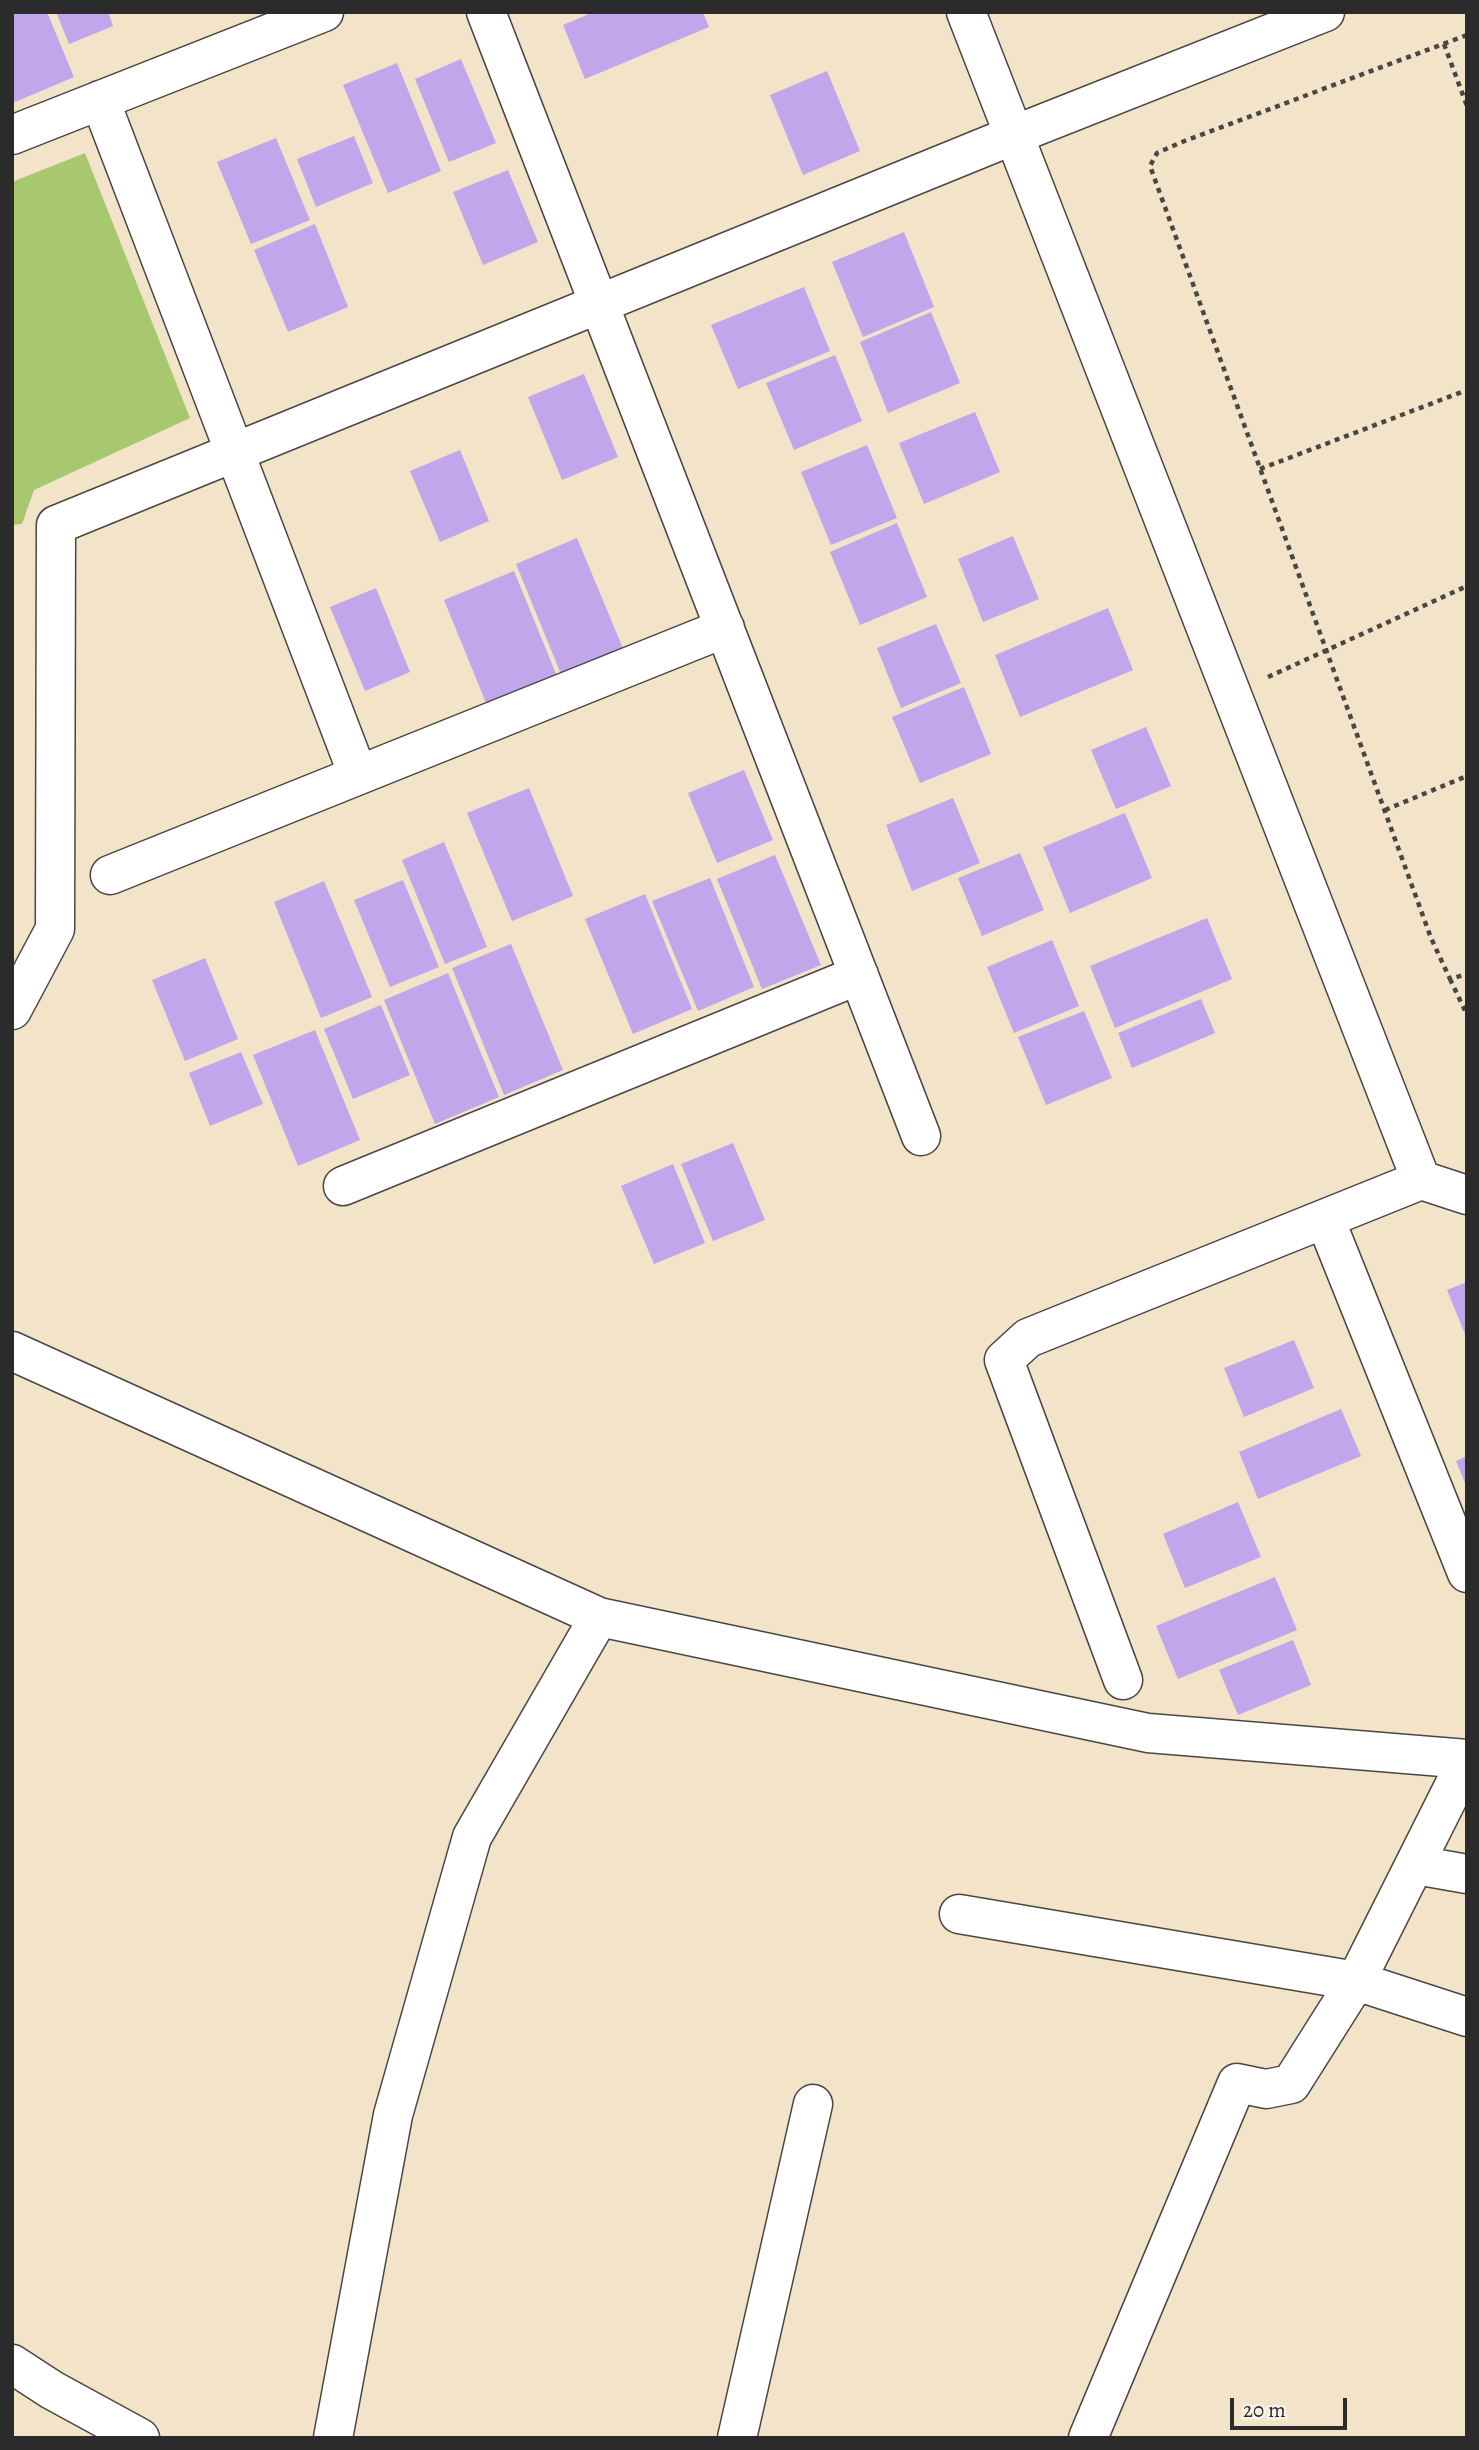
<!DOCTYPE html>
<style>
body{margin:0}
#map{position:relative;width:1479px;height:2450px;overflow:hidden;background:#f2e3c9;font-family:Alegreya,serif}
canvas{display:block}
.frame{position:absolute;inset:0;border:14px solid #2b2b2b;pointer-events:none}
.scale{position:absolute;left:1230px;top:2398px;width:117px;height:32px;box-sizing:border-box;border:4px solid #2b2b2b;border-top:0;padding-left:9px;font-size:21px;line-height:24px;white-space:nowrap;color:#2b2b2b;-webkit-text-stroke:5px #f7f3e8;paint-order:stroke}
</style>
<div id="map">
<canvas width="1479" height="2450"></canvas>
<div class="frame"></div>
<div class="scale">20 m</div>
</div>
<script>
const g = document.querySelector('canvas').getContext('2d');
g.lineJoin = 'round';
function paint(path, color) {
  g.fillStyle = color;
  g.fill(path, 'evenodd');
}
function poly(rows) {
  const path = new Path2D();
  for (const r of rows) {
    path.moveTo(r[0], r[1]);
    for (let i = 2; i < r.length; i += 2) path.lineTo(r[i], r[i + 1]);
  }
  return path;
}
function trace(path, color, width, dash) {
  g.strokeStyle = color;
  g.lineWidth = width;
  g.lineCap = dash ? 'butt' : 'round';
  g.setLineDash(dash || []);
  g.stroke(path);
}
paint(poly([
 [85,153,190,418,34,490,22,524,12,525,12,182]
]), '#a8c870');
paint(poly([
 [12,12,47,12,74,77,15,102,12,94],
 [56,12,108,12,113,26,69,44],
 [594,12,703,12,709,27,585,79,563,25],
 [461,59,496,143,449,162,415,79],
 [397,63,441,171,388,193,343,85],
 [827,71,860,151,803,175,770,95],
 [354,136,373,183,316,207,297,159],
 [276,138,310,220,251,244,217,162],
 [508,170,538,242,483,265,453,192],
 [315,224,348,307,288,332,254,250],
 [904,232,934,307,863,337,832,262],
 [804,287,830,351,738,389,711,325],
 [931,312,960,383,888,413,860,342],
 [835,355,862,421,794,450,766,383],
 [584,374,618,457,562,480,528,397],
 [975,412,1000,472,924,504,899,443],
 [867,445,897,518,831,545,801,472],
 [460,450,489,521,440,542,410,471],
 [897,523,927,597,860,625,830,552],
 [1013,536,1039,599,983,622,958,559],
 [577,538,627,658,565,684,516,564],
 [514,571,561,686,491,715,444,600],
 [376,588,410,672,365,691,330,607],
 [1108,608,1133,670,1020,717,995,655],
 [936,624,961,683,901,708,877,648],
 [964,687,991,754,920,783,892,717],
 [1146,727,1171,786,1116,809,1091,750],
 [744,770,773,840,717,863,688,793],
 [529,788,573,896,512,921,467,813],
 [953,798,980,863,912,891,886,825],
 [1125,813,1152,878,1070,913,1043,847],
 [444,842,487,947,445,964,402,860],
 [1020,853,1044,910,982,936,958,878],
 [775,855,821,965,762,989,717,879],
 [710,878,754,987,698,1011,652,901],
 [403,880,439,967,390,987,354,900],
 [324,881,372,997,321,1018,274,902],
 [645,894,692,1009,633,1034,585,919],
 [1207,918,1232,979,1115,1028,1090,966],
 [1052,940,1079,1006,1014,1033,987,967],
 [511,944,563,1070,504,1095,452,968],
 [205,958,238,1039,185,1061,152,980],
 [448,973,499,1097,435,1124,384,1000],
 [1201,999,1215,1033,1132,1068,1118,1033],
 [381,1005,410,1075,353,1099,324,1029],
 [1084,1011,1112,1078,1046,1105,1018,1037],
 [315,1030,360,1140,298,1166,253,1055],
 [241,1052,263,1104,210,1126,189,1073],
 [733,1143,765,1220,713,1241,681,1164],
 [673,1164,705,1243,654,1264,621,1186],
 [1467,1282,1467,1339,1447,1290],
 [1294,1340,1314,1388,1244,1417,1224,1368],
 [1341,1409,1361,1456,1258,1499,1239,1452],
 [1467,1456,1467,1488,1456,1461],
 [1238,1502,1261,1557,1185,1588,1163,1534],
 [1275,1577,1297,1630,1178,1679,1156,1626],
 [1293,1640,1311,1685,1238,1715,1219,1670]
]), '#c1a6ec');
const street = poly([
 [486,12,921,1136],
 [966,12,1421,1180],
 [100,100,358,775],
 [12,135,324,12],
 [110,875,725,628],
 [12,1010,55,929,56,525,1014,135,1325,12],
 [343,1186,859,975],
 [1325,1219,1467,1573],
 [12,1351,599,1617,1148,1733,1467,1759],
 [1123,1680,1004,1360,1028,1338,1421,1180,1467,1195],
 [1416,1865,1467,1874],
 [959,1914,1356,1981,1467,2017],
 [12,2364,52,2390,140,2438],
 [333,2438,393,2115,472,1837,599,1617],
 [737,2438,813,2104],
 [1088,2438,1237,2083,1266,2089,1291,2084,1356,1981,1467,1760]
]);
trace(street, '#494743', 41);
trace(poly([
 [1467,35,1182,142,1157,153,1150,166,1431,938,1450,979,1467,974],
 [1444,44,1467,106],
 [1260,469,1467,390],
 [1268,677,1467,586],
 [1385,810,1467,776],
 [1450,979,1467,1015]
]), '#494743', 4.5, [5, 5]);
trace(street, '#fff', 38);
</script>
